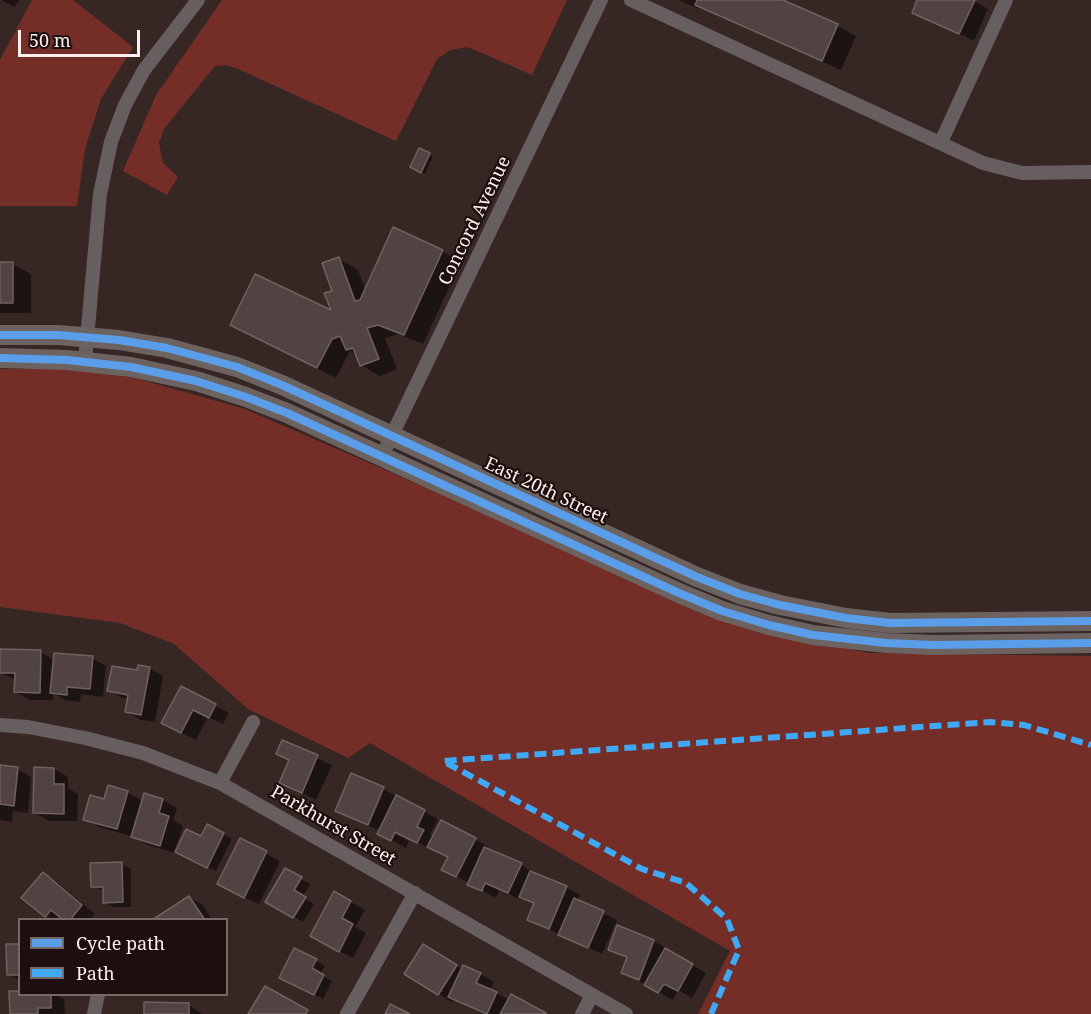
<!DOCTYPE html>
<style>
body{margin:0}
#map{position:relative;width:1091px;height:1014px;overflow:hidden;background:#362725;font-family:"Noto Serif",serif}
canvas{display:block}
.legend{position:absolute;left:18px;top:918px;width:210px;height:78px;box-sizing:border-box;background:#1c0f0e;border:2px solid #766867;margin:0;padding:8px 10px;list-style:none;font-size:18px;color:#feeeec}
.legend li{display:flex;align-items:center;gap:12px;height:30px}
.legend b{width:30px;border:2px solid #766867}
.scale{position:absolute;left:18px;top:30px;width:122px;height:27px;box-sizing:border-box;border:3px solid #feeeec;border-top:0;padding-left:8px;font-size:18px;line-height:21px;white-space:nowrap;color:#feeeec;-webkit-text-stroke:4px #1c0f0e;paint-order:stroke}
</style>
<div id="map">
<canvas width="1091" height="1014"></canvas>
<ul class="legend">
<li><b style="height:8px;background:#5a9eea"></b>Cycle path</li>
<li><b style="height:8px;background:#3fa9f5"></b>Path</li>
</ul>
<div class="scale">50 m</div>
</div>
<script>
const g = document.querySelector('canvas').getContext('2d');
g.lineJoin = 'round';
function paint(path, color) {
  g.fillStyle = color;
  g.fill(path, 'evenodd');
}
function poly(rows) {
  const path = new Path2D();
  for (const r of rows) {
    path.moveTo(r[0], r[1]);
    for (let i = 2; i < r.length; i += 2) path.lineTo(r[i], r[i + 1]);
  }
  return path;
}
function trace(path, color, width, dash) {
  g.strokeStyle = color;
  g.lineWidth = width;
  g.lineCap = dash ? 'butt' : 'round';
  g.setLineDash(dash || []);
  g.stroke(path);
}
function drawText(font, color, halo, rows, align = 'center') {
  g.font = font + ' "Noto Serif",serif';
  g.lineWidth = 4.5;
  g.setLineDash([]);
  g.textBaseline = 'middle';
  g.strokeStyle = halo;
  g.fillStyle = color;
  for (const [text, x, y, turn = 0] of rows) {
    g.save();
    g.translate(x, y);
    g.rotate((+turn || 0) * Math.PI / 180);
    g.textAlign = isNaN(turn) ? turn : align;
    if (halo) g.strokeText(text, 0, 0);
    g.fillText(text, 0, 0);
    g.restore();
  }
}
paint(poly([
 [32,0,73,0,133,47,101,99,85,149,77,206,0,206,0,60],
 [222,0,567,0,532,75,468,47,450,50,437,59,396,141,238,69,226,65,215,66,164,129,159,143,163,163,178,177,167,195,123,171,156,95],
 [0,369,68,369,135,378,245,409,756,631,869,653,1091,656,1091,1014,698,1014,730,951,370,743,348,758,248,709,174,644,120,623,0,607]
]), '#742d27');
paint(poly([
 [1,0,20,0,14,7],
 [678,0,779,0,837,26,856,36,841,70,716,15,701,7,700,9],
 [919,0,972,0,988,9,974,41,914,12],
 [420,150,433,157,425,174,411,167],
 [442,251,461,262,423,344,398,334,385,338,397,369,380,376,361,365,357,355,350,351,336,378,250,335,334,313,334,291,339,259,358,270,366,291],
 [0,263,12,264,31,274,31,313,0,313],
 [0,651,40,651,54,660,92,658,106,666,103,697,81,694,80,702,65,700,53,693,53,700,30,700,16,692,16,680,0,673],
 [149,668,163,676,155,722,141,720,127,712,129,699,123,698,109,690,138,672],
 [181,688,229,713,223,724,208,717,196,740,177,731],
 [283,742,332,765,316,800,281,783,291,761],
 [0,767,17,769,31,777,28,813,13,811,12,822,0,820],
 [54,769,68,777,68,788,78,794,77,821,49,821,35,813],
 [383,789,438,819,430,835,434,838,442,822,489,847,488,850,521,865,535,873,534,875,566,887,580,895,577,901,617,920,602,954,529,920,535,904,523,897,522,900,500,890,496,898,443,869,450,857,433,848,432,850,395,830,395,834,409,841,406,848,379,833,380,831,337,811],
 [127,792,143,801,145,795,163,800,177,808,173,820,183,826,174,853,146,844,131,836,99,827,85,819,105,800],
 [223,834,232,839,216,871,186,857,202,838],
 [240,840,280,861,259,904,232,892],
 [122,864,131,869,131,907,113,907,104,902,104,891,92,886],
 [286,870,310,884,302,897,314,904,303,922,267,901],
 [43,874,57,882,95,914,90,920,52,920,24,898],
 [335,893,365,910,355,927,366,933,353,958,326,944],
 [189,897,203,905,212,920,154,920],
 [618,927,654,941,706,973,692,998,678,990,673,1000,623,972,628,959,609,949],
 [20,945,20,981,8,974],
 [423,946,462,969,480,974,494,982,490,990,509,1000,544,1014,485,1014,454,999,452,1002,406,974],
 [316,960,325,966,320,974,332,981,323,999,290,982],
 [20,994,56,994,64,999,65,1014,11,1014],
 [178,994,224,994,224,996,181,996],
 [188,1004,202,1014,145,1014]
]), '#0007');
const building = poly([
 [697,0,783,0,838,24,822,61,695,5,697,0],
 [917,0,975,0,959,34,912,13,917,0],
 [419,148,430,153,421,173,410,167,419,148],
 [393,227,443,250,404,335,378,325,367,328,379,359,360,366,353,348,346,350,340,336,332,339,317,368,230,325,255,274,331,310,324,293,332,291,322,263,339,257,355,301,360,300,393,227],
 [0,262,13,262,13,303,0,303,0,262],
 [0,649,41,650,40,693,14,692,15,673,0,673,0,649],
 [54,653,93,656,90,689,67,687,67,695,50,693,54,653],
 [138,665,150,667,141,715,125,712,128,695,107,691,112,666,137,670,138,665],
 [181,686,216,704,209,718,193,710,181,733,161,723,181,686],
 [282,740,318,755,302,793,279,783,289,760,276,754,282,740],
 [0,765,18,767,14,806,0,804,0,765],
 [34,767,54,768,54,784,64,784,64,814,33,813,34,767],
 [351,773,384,787,368,825,335,811,351,773],
 [108,785,128,791,117,829,83,820,90,795,104,799,108,785],
 [144,793,163,799,159,813,169,816,160,846,131,837,144,793],
 [396,795,425,810,417,827,424,830,417,843,395,832,391,841,377,834,396,795],
 [441,820,476,838,456,877,441,870,448,857,427,847,441,820],
 [207,824,224,833,207,868,175,852,186,829,201,836,207,824],
 [240,838,267,851,244,898,217,884,240,838],
 [484,847,522,863,508,893,485,883,482,891,467,885,484,847],
 [122,862,123,902,103,903,103,887,91,887,90,863,122,862],
 [285,868,302,877,294,890,306,897,293,918,265,902,285,868],
 [530,871,567,886,549,929,527,920,534,903,519,897,530,871],
 [43,872,82,905,70,920,63,920,51,910,45,917,21,898,43,872],
 [334,891,351,901,342,918,353,924,339,952,310,936,334,891],
 [189,896,205,920,152,920,189,896],
 [574,898,604,911,588,948,558,935,574,898],
 [617,925,654,940,639,980,621,973,627,957,608,950,617,925],
 [6,944,20,944,20,975,7,975,6,944],
 [423,944,457,965,438,995,404,974,423,944],
 [294,948,317,959,312,968,324,975,314,995,279,978,294,948],
 [665,948,693,964,678,991,664,984,658,993,644,985,665,948],
 [463,965,481,973,476,983,497,992,487,1014,448,997,463,965],
 [265,986,308,1010,306,1014,248,1014,265,986],
 [9,991,20,991,20,994,51,994,51,1008,38,1008,38,1014,10,1014,9,991],
 [511,994,546,1013,546,1014,500,1014,511,994],
 [144,1002,189,1003,189,1014,144,1014,144,1002],
 [390,1004,410,1014,385,1014,390,1004]
]);
paint(building, '#504342');
trace(building, '#706260', 1.5);
trace(poly([
 [631,0,983,163,1022,173,1091,172],
 [941,142,1006,0],
 [85,361,100,194,111,142,125,105,144,70,198,0],
 [382,456,601,0],
 [0,725,28,727,85,738,143,753,220,783,626,1014],
 [220,783,253,722],
 [94,1014,98,994],
 [347,1014,415,893],
 [582,1014,592,995]
]), '#675f5f', 14);
trace(poly([
 [0,335,58,335,119,340,167,348,237,367,282,385,697,577,740,594,780,605,846,618,890,623,1091,621],
 [0,358,67,360,131,367,196,381,246,397,287,413,679,593,722,611,769,625,813,635,886,643,934,645,1091,643]
]), '#6c6260', 20);
trace(poly([
 [711,1014,739,950,727,919,686,883,642,869,443,761,990,722,1024,725,1091,745]
]), '#3fa9f5', 6, [12, 6]);
trace(poly([
 [0,335,58,335,119,340,167,348,237,367,282,385,697,577,740,594,780,605,846,618,890,623,1091,621],
 [0,358,67,360,131,367,196,381,246,397,287,413,679,593,722,611,769,625,813,635,886,643,934,645,1091,643]
]), '#5a9eea', 8);
drawText('18px', '#feeeec', '#1c0f0e', [
 ["Concord Avenue",475,221,-64],
 ["East 20th Street",546,491,25],
 ["Parkhurst Street",333,826,30]
]);
</script>
